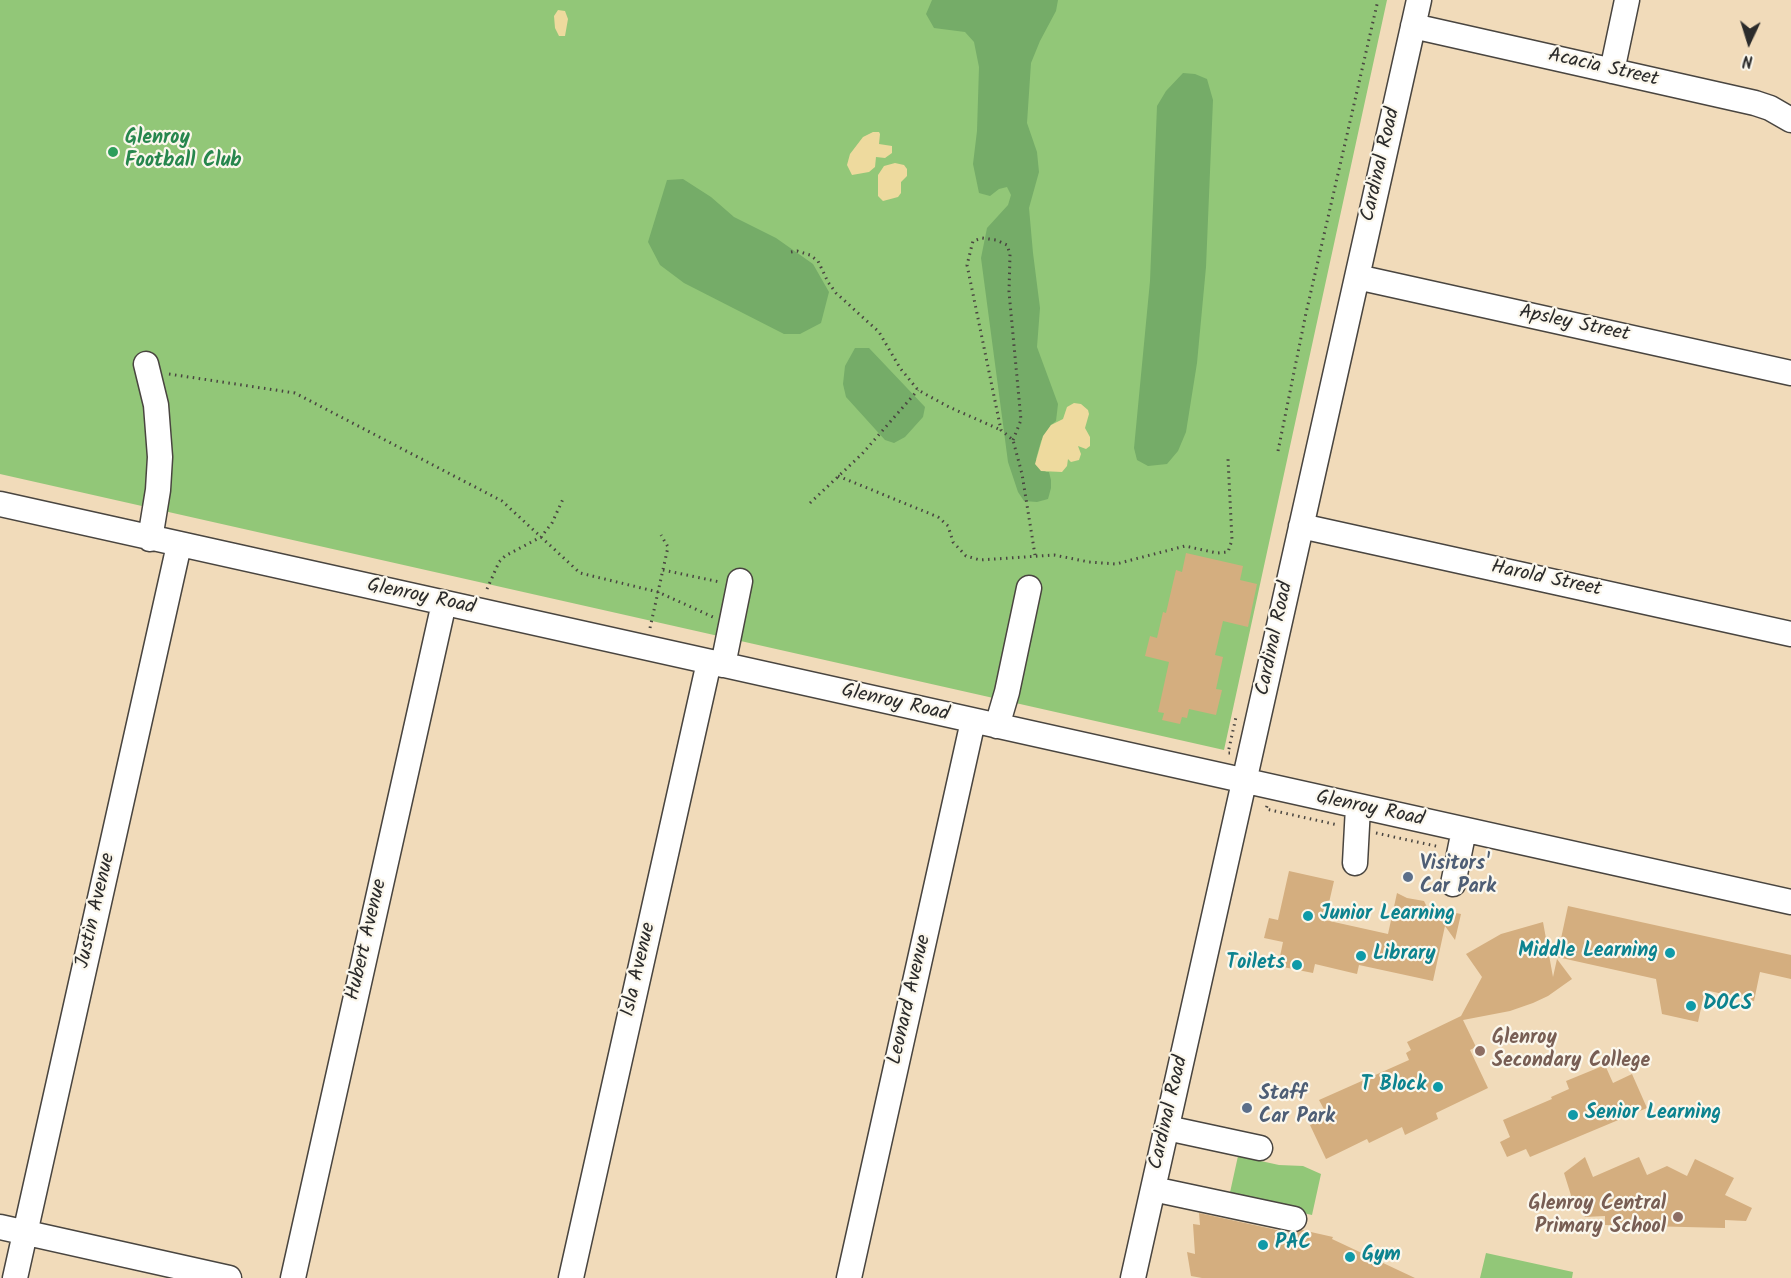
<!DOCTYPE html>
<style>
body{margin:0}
#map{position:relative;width:1791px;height:1278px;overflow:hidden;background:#f1dbba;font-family:Kalam,sans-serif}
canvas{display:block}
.north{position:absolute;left:1719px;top:12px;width:60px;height:60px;-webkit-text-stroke:4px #fbf7ec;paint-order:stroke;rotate:184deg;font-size:16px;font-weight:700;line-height:24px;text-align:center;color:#2b2b2b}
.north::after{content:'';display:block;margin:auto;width:21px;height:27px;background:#2b2b2b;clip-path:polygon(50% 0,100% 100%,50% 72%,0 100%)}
</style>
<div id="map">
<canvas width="1791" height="1278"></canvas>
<div class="north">N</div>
</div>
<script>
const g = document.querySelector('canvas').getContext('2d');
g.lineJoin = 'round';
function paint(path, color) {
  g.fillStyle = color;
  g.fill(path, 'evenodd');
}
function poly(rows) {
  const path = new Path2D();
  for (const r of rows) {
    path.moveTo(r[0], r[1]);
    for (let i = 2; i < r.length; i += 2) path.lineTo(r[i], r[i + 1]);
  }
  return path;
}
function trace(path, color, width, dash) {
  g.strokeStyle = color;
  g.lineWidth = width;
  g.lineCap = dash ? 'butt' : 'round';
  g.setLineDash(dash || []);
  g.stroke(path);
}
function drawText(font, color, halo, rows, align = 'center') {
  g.font = font + ' Kalam,sans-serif';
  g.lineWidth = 4.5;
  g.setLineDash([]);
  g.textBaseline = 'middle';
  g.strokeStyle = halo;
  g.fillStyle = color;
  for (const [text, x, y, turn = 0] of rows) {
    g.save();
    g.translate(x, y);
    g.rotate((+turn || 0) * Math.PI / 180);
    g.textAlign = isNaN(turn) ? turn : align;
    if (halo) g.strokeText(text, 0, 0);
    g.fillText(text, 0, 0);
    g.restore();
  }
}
paint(poly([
 [0,0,1387,0,1224,750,0,474],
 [1238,1156,1279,1165,1303,1166,1321,1174,1312,1215,1229,1197],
 [1486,1253,1573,1272,1572,1278,1480,1278]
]), '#92c778');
paint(poly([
 [932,0,1058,0,1056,11,1040,41,1031,63,1027,123,1037,152,1039,172,1029,208,1033,253,1040,308,1037,347,1058,404,1056,421,1051,425,1041,441,1036,459,1046,472,1049,472,1051,480,1051,488,1048,499,1037,502,1024,501,1018,492,1008,462,981,258,987,228,1008,205,1011,195,1007,187,999,189,990,196,979,193,973,164,977,131,979,67,974,42,965,32,934,28,926,14],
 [1183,73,1195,74,1207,79,1213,100,1206,267,1197,363,1186,432,1178,451,1167,464,1148,466,1137,460,1134,448,1150,281,1157,106,1166,91],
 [683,179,711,197,734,217,776,238,813,264,829,292,821,323,800,334,784,334,684,283,660,265,648,242,667,180],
 [855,348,869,348,925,407,923,417,905,437,894,443,885,440,846,397,843,384,845,366]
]), '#75ac68');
paint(poly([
 [558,10,565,11,568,19,565,36,559,36,555,28,554,16],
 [873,132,879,132,880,134,879,144,892,146,892,153,885,158,876,157,875,167,869,172,852,175,847,165,850,154,863,137],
 [895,163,904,165,907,169,907,176,901,182,901,193,898,197,883,201,878,196,878,175,884,166],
 [1074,403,1081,404,1088,410,1089,414,1085,428,1090,437,1090,446,1086,449,1078,446,1081,454,1079,460,1071,462,1068,459,1067,466,1062,472,1041,471,1035,464,1043,436,1051,425,1063,419,1067,407]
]), '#eeda9e');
paint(poly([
 [1186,553,1243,566,1240,580,1257,584,1248,627,1223,621,1215,655,1223,657,1216,689,1222,690,1216,715,1189,709,1187,718,1182,717,1180,724,1162,720,1164,713,1158,712,1169,662,1145,656,1150,636,1157,638,1163,612,1166,613,1176,570,1182,572],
 [1289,871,1334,881,1325,920,1388,934,1397,893,1407,898,1424,901,1427,907,1461,914,1455,940,1445,926,1433,981,1359,965,1357,974,1315,964,1313,973,1278,966,1283,942,1264,938,1269,918,1278,920],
 [1568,906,1791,955,1791,979,1760,972,1754,1001,1705,990,1698,1022,1662,1014,1656,979,1557,957],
 [1543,922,1553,977,1557,959,1572,979,1548,996,1533,1003,1510,1011,1463,1020,1476,1047,1470,1050,1488,1088,1436,1113,1438,1119,1405,1135,1402,1127,1369,1143,1367,1139,1326,1159,1310,1125,1324,1118,1321,1113,1325,1111,1319,1100,1409,1060,1406,1053,1411,1050,1407,1042,1461,1016,1482,977,1466,954,1501,934],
 [1605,1065,1613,1083,1632,1074,1647,1108,1530,1157,1526,1149,1507,1157,1500,1142,1510,1137,1503,1120,1552,1099,1551,1097,1569,1089,1566,1081],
 [1585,1157,1593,1177,1639,1157,1647,1175,1667,1166,1687,1176,1695,1159,1734,1178,1725,1195,1752,1208,1746,1221,1725,1220,1725,1228,1605,1225,1605,1216,1585,1217,1581,1206,1575,1208,1564,1173],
 [1199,1213,1291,1233,1302,1230,1333,1237,1332,1239,1415,1278,1202,1278,1191,1276,1187,1252,1195,1254,1193,1224,1200,1225]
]), '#d4ae7f');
const minor = poly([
 [1413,26,1755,103,1770,108,1791,120],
 [1612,71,1627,0],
 [1357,277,1791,373],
 [146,364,156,405,160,457,158,490,150,539],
 [0,504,1791,902],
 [1301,526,1791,634],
 [723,665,740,581],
 [997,726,1007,692,1029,588],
 [1355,863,1358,807],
 [1453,884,1464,830],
 [1167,1128,1260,1148],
 [1153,1189,1294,1219],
 [0,1227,229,1278],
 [15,1278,179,545],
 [293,1278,444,603],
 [571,1278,709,662],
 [849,1278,973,721],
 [1133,1278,1419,0]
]);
trace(minor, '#494540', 27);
trace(poly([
 [791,252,797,251,810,255,818,261,828,282,836,293,879,332,900,368,918,390,949,407,1001,430],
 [169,374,295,393,502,501,580,573,658,592,713,617],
 [1013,440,1021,420,1009,292,1010,254,1007,245,996,240,982,238,973,241,967,265,1001,430,1013,440,1022,474,1035,555],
 [1278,451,1306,313,1378,0],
 [838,476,938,517,948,526,953,542,966,556,980,560,1054,555,1089,562,1116,564,1185,546,1217,553,1228,552,1232,540,1228,459],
 [810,503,862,454,918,390],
 [663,570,720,582],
 [487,589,499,562,505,556,541,537,552,523,563,499],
 [650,628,668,547,661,535],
 [1230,753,1228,753,1236,717],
 [1267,806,1266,809,1338,825],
 [1376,833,1440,847]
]), '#494540', 3, [1.5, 4.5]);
trace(minor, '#fff', 24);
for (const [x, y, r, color] of [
 [113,152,6,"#2e9e5b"],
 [1408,877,6,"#5c6f8a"],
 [1308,916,6,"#0f9aa8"],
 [1670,953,6,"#0f9aa8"],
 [1361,956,6,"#0f9aa8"],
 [1297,965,6,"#0f9aa8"],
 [1691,1006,6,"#0f9aa8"],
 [1480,1051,6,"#8d6e63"],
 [1438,1087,6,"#0f9aa8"],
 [1247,1108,6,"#5c6f8a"],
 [1573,1115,6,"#0f9aa8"],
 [1678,1217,6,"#8d6e63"],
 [1263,1245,6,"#0f9aa8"],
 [1350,1257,6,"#0f9aa8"]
]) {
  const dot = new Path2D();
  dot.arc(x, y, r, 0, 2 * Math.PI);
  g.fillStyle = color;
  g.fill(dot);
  trace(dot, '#fbf7ec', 2);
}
drawText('20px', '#2b2b2b', '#fbf7ec', [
 ["Acacia Street",1603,69,13],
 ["Cardinal Road",1382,165,-77],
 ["Apsley Street",1574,325,12],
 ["Harold Street",1546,580,12],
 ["Glenroy Road",421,598,12],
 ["Cardinal Road",1276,639,-78],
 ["Glenroy Road",895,704,13],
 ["Glenroy Road",1370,810,12],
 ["Justin Avenue",97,911,-77],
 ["Hubert Avenue",368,940,-77],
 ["Isla Avenue",640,970,-77],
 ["Leonard Avenue",911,1000,-77],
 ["Cardinal Road",1170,1113,-77]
]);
drawText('bold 20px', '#27864d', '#fbf7ec', [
 ["Glenroy",125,140],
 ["Football Club",125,163]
], 'left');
drawText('bold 20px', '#4e5e75', '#fbf7ec', [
 ["Visitors'",1420,866],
 ["Car Park",1420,889],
 ["Staff",1259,1096],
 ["Car Park",1259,1119]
], 'left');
drawText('bold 20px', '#0d838f', '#fbf7ec', [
 ["Junior Learning",1320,916],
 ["Middle Learning",1658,953,"right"],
 ["Library",1373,956],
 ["Toilets",1285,965,"right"],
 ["DOCS",1703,1006],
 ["T Block",1426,1087,"right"],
 ["Senior Learning",1585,1115],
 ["PAC",1275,1245],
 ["Gym",1362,1257]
], 'left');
drawText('bold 20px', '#785e54', '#fbf7ec', [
 ["Glenroy",1492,1040],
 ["Secondary College",1492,1063],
 ["Glenroy Central",1666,1206,"right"],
 ["Primary School",1666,1229,"right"]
], 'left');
</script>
